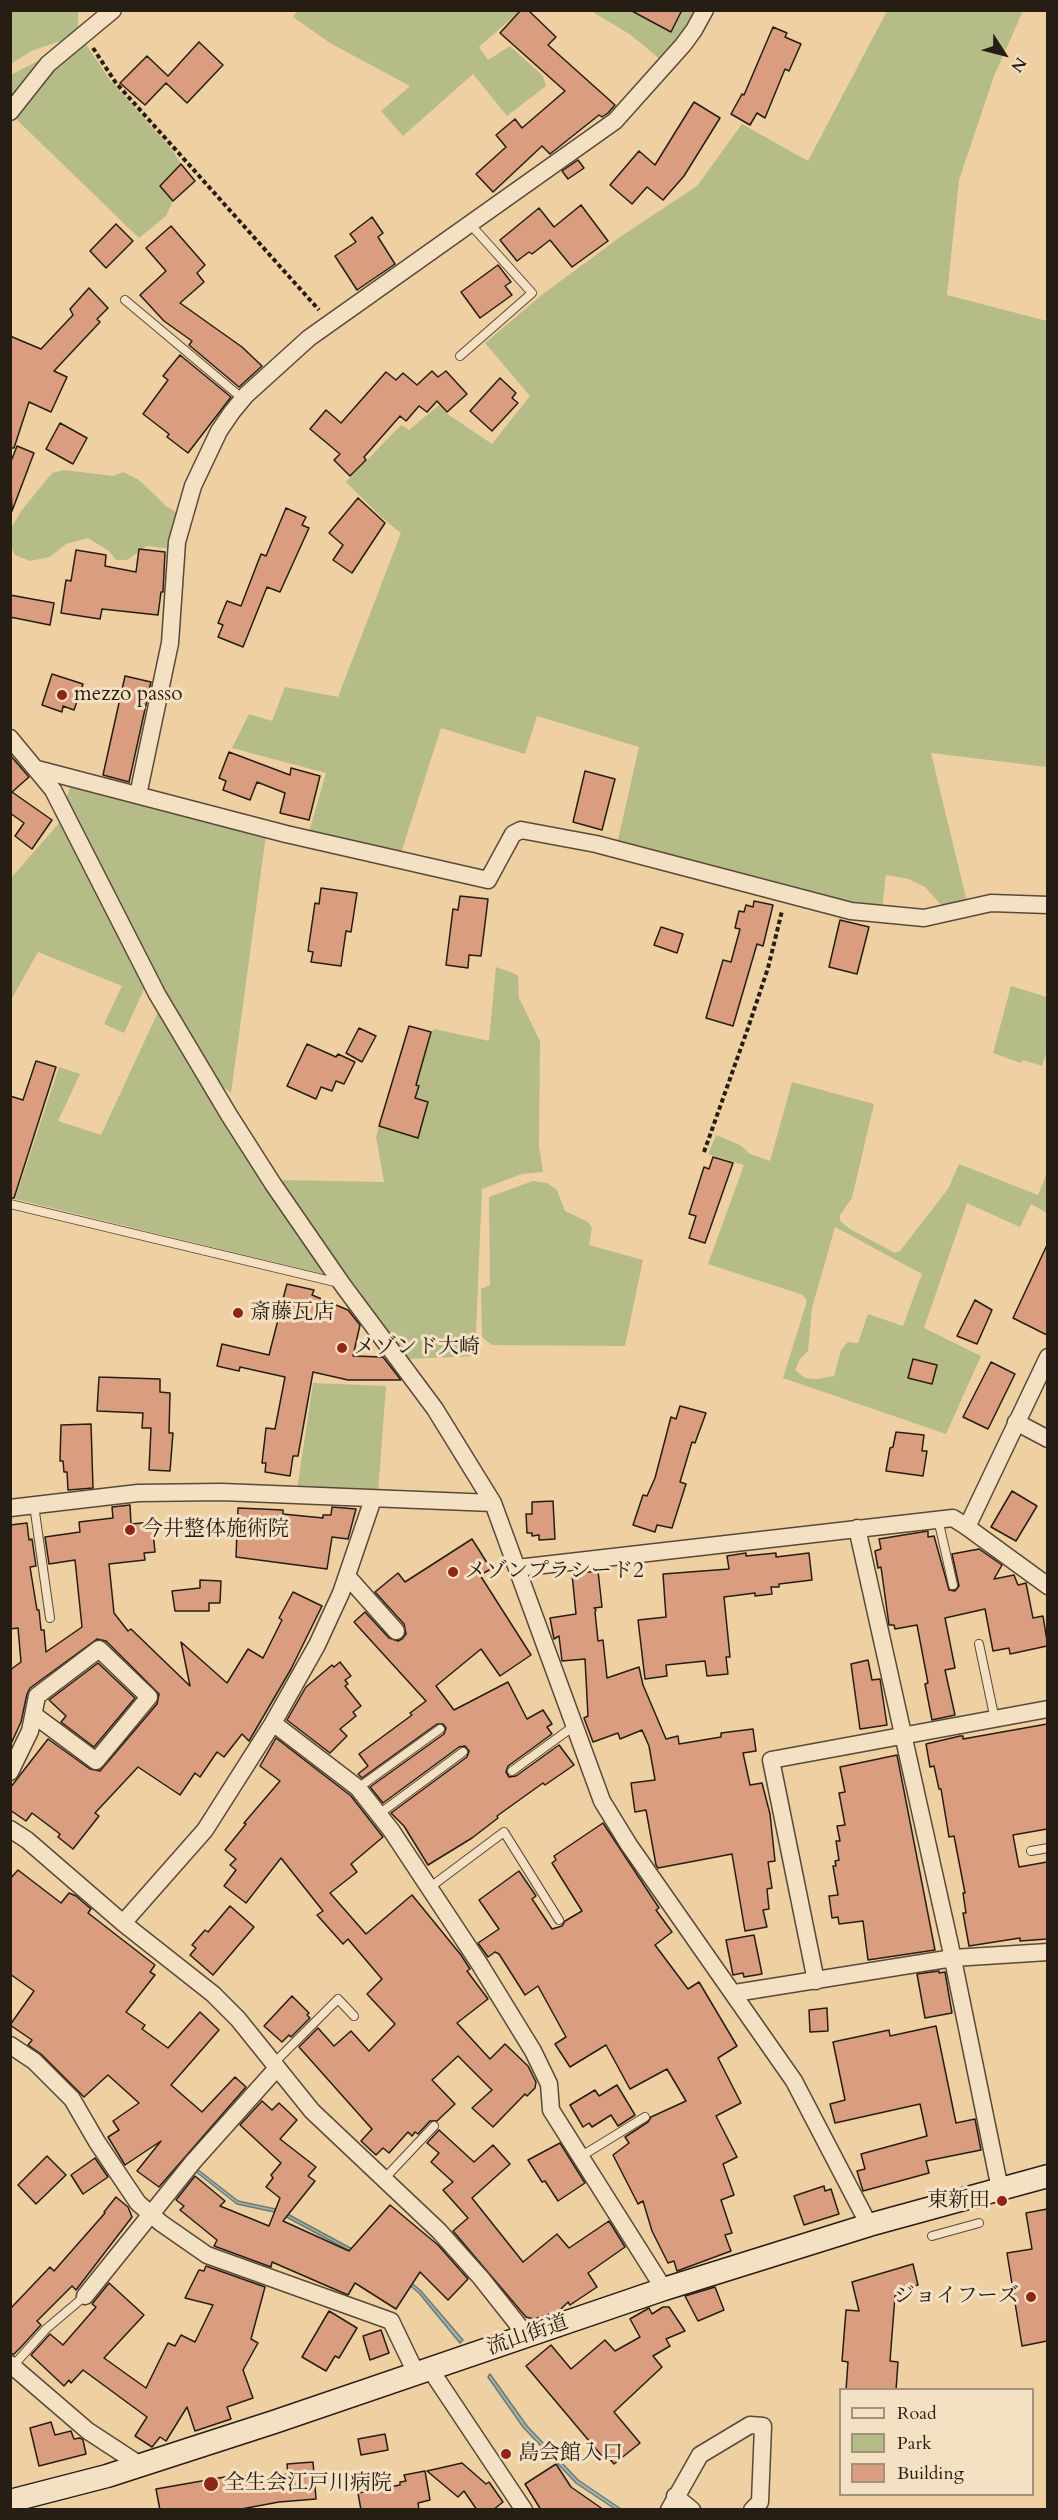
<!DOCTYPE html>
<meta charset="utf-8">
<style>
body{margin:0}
#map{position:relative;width:1058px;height:2520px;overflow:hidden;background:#eed0a3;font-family:Cardo,serif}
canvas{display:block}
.frame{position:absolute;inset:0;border:12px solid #261e14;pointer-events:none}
.legend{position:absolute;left:839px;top:2388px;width:195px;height:108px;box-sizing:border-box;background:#f4e0c3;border:2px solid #a2927d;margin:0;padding:8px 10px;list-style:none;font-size:18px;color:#261e14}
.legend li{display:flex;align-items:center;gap:12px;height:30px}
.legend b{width:30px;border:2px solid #a2927d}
.north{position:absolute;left:974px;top:24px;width:60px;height:60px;-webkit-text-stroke:4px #f4e0c3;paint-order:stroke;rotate:126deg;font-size:16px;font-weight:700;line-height:24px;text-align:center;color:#261e14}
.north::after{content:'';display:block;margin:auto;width:21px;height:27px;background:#261e14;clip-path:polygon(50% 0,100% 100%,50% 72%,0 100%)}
</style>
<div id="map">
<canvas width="1058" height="2520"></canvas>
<div class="frame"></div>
<ul class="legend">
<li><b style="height:8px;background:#f4e0c3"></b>Road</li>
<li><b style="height:16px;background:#b5bc88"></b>Park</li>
<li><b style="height:16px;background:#db9d7f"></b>Building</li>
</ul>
<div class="north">N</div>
</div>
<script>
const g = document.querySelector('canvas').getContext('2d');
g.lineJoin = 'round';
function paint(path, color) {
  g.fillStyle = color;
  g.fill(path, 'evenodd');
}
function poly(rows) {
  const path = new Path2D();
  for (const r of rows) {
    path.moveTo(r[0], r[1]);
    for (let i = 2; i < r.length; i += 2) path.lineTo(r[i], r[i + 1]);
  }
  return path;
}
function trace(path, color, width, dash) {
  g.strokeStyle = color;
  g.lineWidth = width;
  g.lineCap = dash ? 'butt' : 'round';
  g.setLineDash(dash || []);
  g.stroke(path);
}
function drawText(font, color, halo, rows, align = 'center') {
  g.font = font + ' Cardo,"Noto Serif JP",serif';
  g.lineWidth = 6;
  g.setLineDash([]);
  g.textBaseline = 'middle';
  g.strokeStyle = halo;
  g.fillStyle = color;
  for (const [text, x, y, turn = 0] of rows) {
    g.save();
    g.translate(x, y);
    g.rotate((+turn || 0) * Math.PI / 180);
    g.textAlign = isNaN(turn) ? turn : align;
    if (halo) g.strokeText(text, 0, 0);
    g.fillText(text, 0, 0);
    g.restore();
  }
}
paint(poly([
 [298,10,520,11,479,47,488,60,510,46,543,76,546,86,507,116,473,74,403,136,381,111,410,86,330,43,293,17],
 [11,11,78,11,78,30,69,38,31,51,11,64],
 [591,11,699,11,662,61,631,35],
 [887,11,1023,11,994,76,959,180,947,295,1047,321,1047,767,931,753,967,902,943,907,925,887,908,879,886,875,882,909,849,905,617,844,639,747,537,716,525,754,441,728,400,856,309,832,326,773,232,748,249,714,272,721,285,687,338,697,401,533,379,515,346,482,401,425,409,430,439,405,446,413,492,444,530,396,485,343,543,294,623,235,697,186,742,124,808,161],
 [85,43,110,80,173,151,181,164,160,186,173,201,166,216,139,238,14,117,37,84],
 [49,55,11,102,11,75],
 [64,470,113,476,123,472,139,480,166,506,179,514,171,549,147,546,127,560,116,560,109,551,88,538,66,544,50,557,30,561,15,555,11,546,11,528,22,510,52,473],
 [74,785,266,835,231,1093,219,1083,170,1002,66,799,70,788],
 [61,821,145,987,124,1033,104,1024,122,986,38,952,11,1000,11,878],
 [496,967,518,975,519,998,540,1041,539,1146,543,1172,522,1174,482,1189,475,1356,407,1359,280,1180,384,1182,376,1137,379,1126,418,1137,428,1102,415,1098,419,1086,416,1085,431,1032,435,1029,489,1041],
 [1011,986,1047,997,1047,1050,1042,1066,1023,1060,1021,1063,993,1053],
 [159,1010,325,1272,323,1274,15,1199,59,1067,80,1074,58,1121,101,1135],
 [792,1082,874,1104,852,1198,840,1215,840,1221,850,1229,895,1253,900,1251,948,1189,959,1164,1038,1195,1047,1173,1047,1213,1031,1204,1020,1227,967,1203,924,1328,981,1356,946,1434,783,1378,807,1301,803,1295,708,1264,744,1165,708,1154,716,1135,740,1145,750,1154,770,1161],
 [835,1227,922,1274,903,1326,868,1314,858,1343,848,1342,841,1350,834,1376,817,1379,805,1378,795,1370,800,1359,808,1351,812,1308],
 [533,1181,547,1183,557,1190,565,1211,588,1222,592,1228,589,1245,643,1260,625,1346,492,1345,482,1337,481,1289,490,1285,489,1197],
 [313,1383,386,1386,378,1493,297,1490]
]), '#b5bc88');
const water = poly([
 [197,2169,238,2201,280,2210,404,2277,420,2290,463,2340,460,2343,419,2293,402,2279,279,2213,237,2204,195,2171,197,2169],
 [490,2374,527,2426,578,2480,621,2509,615,2509,576,2483,523,2427,488,2377,490,2374]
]);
paint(water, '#9eb4b1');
trace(water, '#6e7872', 1.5);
const building = poly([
 [521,10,528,10,556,37,548,45,615,105,608,113,602,117,599,115,550,154,542,146,493,192,476,174,506,147,496,135,515,119,522,128,565,91,500,33,521,10],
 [630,10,682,10,671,32,630,10],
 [773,27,787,33,785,37,801,44,789,71,785,69,765,118,757,113,750,125,731,114,742,94,744,95,773,27],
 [199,42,223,65,187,103,166,83,145,105,120,83,147,56,168,76,199,42],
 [694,102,720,118,684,176,663,200,647,187,632,204,610,185,639,151,655,165,694,102],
 [578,160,584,168,568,179,562,171,578,160],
 [181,164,195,181,173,201,160,186,181,164],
 [581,205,608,241,572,267,550,240,532,254,529,252,517,261,500,240,539,208,554,227,581,205],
 [372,217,383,233,378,237,395,264,357,290,335,256,356,242,350,234,372,217],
 [116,224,133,241,106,268,90,251,116,224],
 [171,226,205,265,197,273,204,282,180,303,242,347,262,366,239,387,189,345,192,341,164,321,140,295,166,271,146,248,171,226],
 [498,265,511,282,505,286,512,295,480,318,461,292,498,265],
 [89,288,108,308,97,319,100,322,54,371,67,377,51,412,29,402,14,448,10,448,10,336,41,349,73,315,70,309,89,288],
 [180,355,231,397,188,453,167,437,169,434,143,414,168,380,163,376,180,355],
 [432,371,438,377,446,371,467,394,447,412,437,401,427,412,419,406,406,421,400,416,364,457,366,460,350,476,334,460,340,454,310,429,326,410,341,423,386,372,396,380,403,373,417,385,432,371],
 [500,378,516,393,512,398,518,403,492,431,470,411,500,378],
 [60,423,87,438,73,464,46,449,60,423],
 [17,446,34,453,12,511,10,464,17,446],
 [358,498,385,523,352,573,333,560,343,545,329,533,358,498],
 [286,508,306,517,302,525,309,528,280,592,267,587,243,647,218,637,223,625,218,623,227,601,241,606,261,554,266,556,286,508],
 [139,549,165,552,163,592,161,592,158,615,102,609,100,619,61,613,66,580,71,581,76,550,106,555,105,566,136,572,139,549],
 [10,595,54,603,50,625,10,617,10,595],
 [52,674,83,684,74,710,63,706,62,712,42,705,52,674],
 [125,676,151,682,129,782,103,775,125,676],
 [229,752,290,775,291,768,320,776,309,820,280,813,285,793,257,782,250,800,223,790,226,781,219,778,229,752],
 [10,755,29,777,12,792,52,820,32,849,15,836,24,823,10,813,10,755],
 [585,771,615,779,602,830,573,822,585,771],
 [321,888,357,893,351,932,346,931,341,966,311,962,313,952,308,951,315,903,319,904,321,888],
 [460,896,488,899,481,956,469,955,468,968,446,965,453,909,458,910,460,896],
 [754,901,773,905,763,946,757,944,733,1026,706,1018,723,960,731,962,740,929,735,928,739,911,744,912,746,905,753,907,754,901],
 [840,920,869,927,857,974,829,967,840,920],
 [661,927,683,934,677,953,654,945,661,927],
 [409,1026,431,1032,416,1085,419,1086,415,1098,428,1102,418,1138,379,1126,409,1026],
 [359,1028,376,1036,362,1062,346,1053,359,1028],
 [307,1044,336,1057,338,1054,355,1062,344,1084,336,1081,332,1091,321,1087,316,1099,287,1086,307,1044],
 [36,1061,56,1067,14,1198,10,1198,10,1096,23,1100,36,1061],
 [713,1157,733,1163,705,1243,689,1238,696,1216,689,1214,704,1167,709,1169,713,1157],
 [1047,1245,1047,1335,1013,1318,1047,1245],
 [287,1284,314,1290,312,1295,348,1310,360,1325,353,1356,383,1357,401,1380,348,1380,313,1372,298,1456,293,1456,290,1476,265,1472,266,1463,262,1463,266,1428,275,1429,285,1377,240,1367,239,1371,217,1366,222,1344,269,1355,279,1316,276,1316,280,1299,283,1299,287,1284],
 [975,1300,992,1310,977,1344,957,1336,975,1300],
 [913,1359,937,1365,932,1384,908,1378,913,1359],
 [991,1362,1015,1374,988,1429,963,1417,991,1362],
 [99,1377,160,1379,160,1392,170,1393,169,1433,173,1433,170,1471,149,1470,151,1428,142,1428,143,1413,97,1411,99,1377],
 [680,1406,706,1413,695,1443,692,1442,680,1482,686,1484,672,1528,657,1525,655,1532,633,1525,643,1495,647,1496,655,1478,671,1417,676,1419,680,1406],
 [91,1424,93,1488,68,1490,67,1472,64,1472,63,1461,60,1461,61,1425,91,1424],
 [896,1432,924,1435,922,1451,927,1451,923,1476,886,1471,890,1448,893,1447,896,1432],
 [1012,1491,1037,1506,1016,1541,991,1527,1012,1491],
 [553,1501,555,1539,539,1540,539,1535,532,1536,532,1533,527,1533,526,1514,532,1514,532,1502,553,1501],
 [130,1505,131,1524,152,1522,155,1552,144,1553,145,1560,109,1564,114,1613,128,1631,131,1629,190,1686,181,1642,227,1683,248,1649,263,1658,282,1620,279,1618,293,1592,322,1606,291,1669,249,1741,242,1734,224,1757,217,1752,200,1777,195,1773,180,1795,138,1767,95,1813,99,1816,73,1849,58,1837,60,1834,32,1813,26,1821,10,1810,10,1788,48,1739,90,1769,100,1771,157,1704,159,1694,106,1641,97,1639,30,1688,27,1694,21,1722,10,1746,10,1670,21,1662,18,1628,10,1629,10,1525,27,1523,29,1540,32,1539,36,1566,30,1567,37,1610,39,1610,41,1630,44,1630,46,1652,82,1627,75,1560,49,1564,45,1537,80,1532,79,1522,113,1518,112,1507,130,1505],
 [332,1507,356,1509,348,1539,332,1537,327,1569,236,1557,238,1508,283,1510,283,1514,323,1518,323,1515,331,1515,332,1507],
 [928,1531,928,1537,934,1536,949,1590,955,1591,959,1586,952,1554,979,1549,1002,1565,994,1579,1014,1575,1018,1585,1026,1583,1033,1618,1043,1616,1047,1641,1047,1646,1010,1654,1009,1648,993,1651,985,1609,945,1618,955,1668,945,1670,955,1715,932,1720,925,1684,928,1683,917,1625,895,1629,894,1625,889,1625,881,1567,878,1568,875,1551,881,1549,879,1539,928,1531],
 [472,1539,491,1569,480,1575,531,1655,500,1676,481,1649,436,1686,454,1710,508,1682,527,1719,543,1710,552,1724,547,1727,552,1734,508,1766,506,1772,509,1777,516,1776,559,1745,574,1765,545,1785,543,1783,497,1816,498,1818,472,1838,428,1865,404,1826,391,1813,467,1757,469,1751,465,1746,459,1747,383,1803,370,1787,444,1734,446,1728,443,1724,437,1724,362,1778,358,1774,368,1766,359,1754,412,1715,410,1713,426,1701,354,1622,365,1612,389,1638,398,1641,402,1639,406,1634,404,1624,375,1592,398,1573,405,1582,472,1539],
 [746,1553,746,1556,776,1553,776,1557,809,1553,812,1580,779,1584,779,1587,771,1587,772,1594,755,1596,755,1593,724,1597,730,1657,726,1657,728,1674,707,1676,705,1661,666,1665,667,1676,645,1679,638,1620,666,1617,663,1574,729,1569,727,1556,746,1553],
 [598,1571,602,1607,594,1608,596,1610,595,1612,598,1641,603,1640,607,1678,639,1667,643,1685,666,1739,678,1736,679,1744,721,1737,721,1733,753,1729,756,1751,743,1753,750,1785,762,1783,770,1814,775,1861,768,1862,772,1888,767,1889,769,1909,763,1910,767,1927,745,1931,732,1854,658,1868,656,1865,646,1810,635,1812,631,1783,655,1780,649,1746,642,1730,620,1739,618,1733,593,1742,584,1718,588,1716,585,1659,562,1661,559,1636,554,1639,550,1618,576,1614,572,1574,598,1571],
 [200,1580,221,1581,220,1603,209,1603,209,1611,175,1611,172,1591,200,1588,200,1580],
 [868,1660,872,1680,880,1679,887,1725,860,1729,851,1664,868,1660],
 [340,1662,351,1676,345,1680,348,1684,345,1686,361,1706,353,1712,356,1716,340,1729,347,1736,330,1753,287,1720,306,1687,332,1665,334,1667,340,1662],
 [98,1663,135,1698,94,1747,61,1722,66,1716,49,1700,98,1663],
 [1047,1724,1047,1829,1013,1835,1019,1867,1047,1862,1047,1939,1020,1941,1020,1938,969,1946,963,1913,966,1913,963,1893,965,1893,954,1836,949,1837,941,1789,939,1789,934,1766,930,1767,926,1744,960,1736,963,1736,963,1739,1047,1724],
 [276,1738,351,1796,383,1837,351,1864,357,1872,330,1893,366,1934,412,1895,461,1955,470,1969,467,1971,488,1999,457,2023,490,2059,505,2044,528,2066,536,2082,535,2088,527,2096,525,2094,493,2127,472,2108,492,2090,458,2056,432,2080,455,2104,437,2121,430,2121,418,2134,415,2132,412,2136,408,2132,389,2153,383,2148,376,2155,361,2141,372,2129,299,2047,318,2028,334,2046,351,2031,369,2051,395,2024,367,1994,382,1979,348,1939,343,1944,317,1915,323,1911,281,1858,246,1903,224,1886,236,1870,230,1865,236,1859,225,1850,246,1824,244,1823,280,1781,260,1766,276,1738],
 [897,1755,935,1950,868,1960,863,1921,839,1924,838,1917,832,1918,829,1896,838,1895,833,1866,836,1866,835,1861,839,1860,836,1841,840,1841,837,1826,845,1825,839,1793,845,1792,840,1767,897,1755],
 [603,1823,659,1908,656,1910,672,1932,655,1945,688,1989,699,1982,737,2046,718,2058,741,2103,716,2116,737,2157,723,2164,734,2195,721,2200,732,2233,725,2235,731,2251,677,2271,674,2261,668,2263,652,2231,643,2201,638,2204,613,2155,629,2143,625,2137,648,2122,651,2117,686,2101,667,2069,630,2089,606,2045,570,2067,555,2044,566,2037,538,1986,525,1995,499,1954,495,1952,488,1957,478,1943,499,1929,479,1900,519,1871,536,1896,532,1899,552,1929,562,1926,565,1921,582,1911,552,1863,556,1860,554,1856,603,1823],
 [18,1870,61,1903,69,1893,76,1896,91,1909,88,1913,155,1965,150,1972,155,1975,126,2012,145,2025,142,2029,168,2048,200,2012,219,2030,171,2085,202,2112,235,2077,246,2087,159,2187,137,2171,161,2141,125,2165,108,2137,119,2130,113,2121,139,2103,108,2075,84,2097,41,2054,28,2045,32,2040,10,2025,34,1991,10,1974,10,1879,18,1870],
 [230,1906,254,1927,213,1975,190,1955,196,1948,192,1945,205,1930,208,1932,230,1906],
 [754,1935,762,1974,744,1977,743,1973,733,1975,726,1940,754,1935],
 [939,1971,939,1973,945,1972,952,2013,925,2018,917,1974,939,1971],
 [292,1996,309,2013,307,2015,310,2018,291,2037,289,2035,282,2042,264,2026,292,1996],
 [827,2008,828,2031,810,2032,809,2010,827,2008],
 [936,2026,956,2123,975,2119,981,2150,926,2161,929,2173,863,2191,857,2171,865,2169,861,2154,927,2136,920,2104,835,2123,830,2104,845,2100,833,2042,889,2030,890,2036,936,2026],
 [617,2085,635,2115,618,2126,611,2115,592,2127,589,2123,583,2127,570,2105,595,2090,599,2096,617,2085],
 [262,2101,272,2110,279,2103,297,2120,280,2139,316,2167,308,2176,315,2181,283,2221,349,2251,390,2205,438,2245,468,2279,448,2300,420,2272,396,2309,355,2283,348,2295,272,2262,271,2267,214,2246,217,2240,180,2210,184,2206,176,2200,195,2176,225,2201,220,2206,269,2226,280,2198,266,2187,273,2178,271,2175,281,2163,240,2125,262,2101],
 [439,2130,474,2162,493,2145,510,2164,472,2198,523,2262,557,2234,569,2248,609,2221,625,2247,588,2273,597,2287,570,2305,568,2302,559,2311,534,2319,526,2317,453,2231,468,2218,443,2190,453,2182,431,2162,439,2153,427,2143,439,2130],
 [560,2143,585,2183,558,2201,545,2181,542,2182,528,2160,560,2143],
 [47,2156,66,2175,36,2204,18,2185,47,2156],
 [95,2158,108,2177,83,2194,71,2175,95,2158],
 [824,2186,825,2191,831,2189,839,2214,804,2225,794,2196,824,2186],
 [116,2197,128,2207,132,2217,76,2290,72,2286,37,2321,41,2325,22,2346,14,2354,10,2354,10,2309,50,2267,54,2271,105,2213,104,2212,116,2197],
 [1047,2209,1047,2341,1022,2346,1007,2253,1032,2249,1026,2213,1047,2209],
 [913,2264,918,2285,897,2291,898,2295,895,2296,890,2361,898,2362,896,2390,846,2390,848,2362,842,2361,846,2310,859,2311,852,2282,913,2264],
 [206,2266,265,2287,251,2339,258,2343,243,2370,253,2398,227,2407,231,2419,195,2431,187,2407,166,2441,160,2437,152,2447,135,2436,147,2417,83,2370,71,2383,69,2380,64,2386,31,2355,50,2334,63,2345,96,2307,92,2304,109,2283,144,2315,104,2358,146,2388,168,2343,175,2346,181,2335,195,2342,213,2305,185,2298,199,2270,204,2271,206,2266],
 [715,2287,724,2310,698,2321,685,2296,715,2287],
 [663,2307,669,2307,685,2331,666,2339,670,2346,653,2356,662,2367,614,2412,640,2443,614,2464,609,2458,606,2461,526,2366,551,2345,571,2369,605,2340,615,2351,640,2337,630,2319,649,2308,652,2314,663,2307],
 [329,2311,357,2328,339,2358,335,2356,326,2371,302,2357,329,2311],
 [381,2330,389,2353,370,2360,363,2336,381,2330],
 [51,2422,55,2435,71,2431,74,2439,80,2438,83,2440,86,2454,39,2466,30,2428,51,2422],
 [385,2434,388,2450,361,2455,358,2439,385,2434],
 [313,2462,316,2499,279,2502,236,2510,160,2510,156,2489,236,2475,236,2478,258,2474,258,2479,288,2474,287,2464,313,2462],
 [462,2463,486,2484,489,2482,503,2502,493,2510,477,2510,464,2491,458,2497,427,2471,462,2463],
 [556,2464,571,2487,604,2510,541,2510,525,2484,556,2464],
 [425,2471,430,2500,418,2503,419,2510,361,2510,358,2493,400,2485,400,2482,406,2481,404,2475,425,2471]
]);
paint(building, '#db9d7f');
trace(building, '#261e14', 1.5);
const lane = poly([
 [125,300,243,399],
 [460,356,532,293,470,224],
 [10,1204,339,1283],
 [34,1505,50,1618],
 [938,1519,953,1585],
 [979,1644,995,1720],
 [512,1771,574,1726],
 [358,1788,440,1729],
 [379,1814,463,1752],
 [1031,1851,1048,1848],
 [429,1888,504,1832,559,1920],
 [274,2063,338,1999,354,2016],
 [580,2157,645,2117],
 [384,2179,434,2126],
 [932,2236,979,2223],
 [13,2366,46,2329,85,2296]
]);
const street = poly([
 [10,112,48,64,113,10],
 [10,738,53,790,157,994,229,1115,273,1184,342,1284,435,1409,493,1503,602,1801,629,1845,794,2081,869,2225],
 [37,769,286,834,488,880,513,834,521,830,596,844,851,911,924,918,991,903,1048,905],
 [138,795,170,643,177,542,193,486,219,431,232,412,246,395,309,338,615,121,683,45,694,30,705,10],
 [1016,1422,1048,1439],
 [10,1508,138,1493,222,1492,493,1503],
 [967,1527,1048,1586],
 [857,1528,950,1945,1000,2189],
 [517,1568,953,1518,967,1527,1048,1357],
 [347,1576,396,1631],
 [273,1723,358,1788,391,1830,479,1963,533,2051,549,2084,551,2110,664,2289],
 [10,1772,30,1731,37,1696,99,1649,149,1697,96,1761,34,1715],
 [10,1829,27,1840,123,1923,213,1994,238,2019,312,2111,439,2231,481,2278,527,2336],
 [123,1923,205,1830,273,1723,317,1645,341,1593,373,1499],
 [816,1981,771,1760,1048,1709],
 [735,1993,953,1958,1048,1952],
 [10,2045,34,2061,72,2099,97,2142,138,2203,161,2223,207,2255,391,2321,416,2373],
 [85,2296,193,2162,277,2068],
 [10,2364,88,2431,140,2465],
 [430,2369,524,2510],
 [675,2496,692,2510],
 [669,2510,700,2455,750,2425,763,2426,760,2502,752,2510]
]);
const secondary = poly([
 [10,2501,107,2476,274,2422,664,2289,869,2225,1048,2176]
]);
trace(lane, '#584a38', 10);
trace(street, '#584a38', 19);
trace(secondary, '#261e14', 25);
trace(poly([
 [93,48,116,83,319,310],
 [704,1152,748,1028,768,968,782,911]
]), '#261e14', 4, [4.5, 3]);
trace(lane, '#f4e0c3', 8);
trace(street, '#f4e0c3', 16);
trace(secondary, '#f4e0c3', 22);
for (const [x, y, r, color] of [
 [62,695,6,"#8f2418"],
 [238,1313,6,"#8f2418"],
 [342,1348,6,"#8f2418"],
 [130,1530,6,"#8f2418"],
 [453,1572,6,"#8f2418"],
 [1002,2201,6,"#8f2418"],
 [1031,2297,6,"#8f2418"],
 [506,2454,6,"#8f2418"],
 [211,2484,8,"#8f2418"]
]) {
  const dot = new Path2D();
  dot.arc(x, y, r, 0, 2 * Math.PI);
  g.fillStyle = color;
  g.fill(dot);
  trace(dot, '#f4e0c3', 2);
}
drawText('21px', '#261e14', '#f4e0c3', [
 ["mezzo passo",74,695],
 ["斎藤瓦店",250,1313],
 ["メゾンド大崎",354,1348],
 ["今井整体施術院",142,1530],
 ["メゾンプラシード2",465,1572],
 ["東新田",990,2201,"right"],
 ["ジョイフーズ",1019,2297,"right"],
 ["島会館入口",518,2454],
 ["全生会江戸川病院",224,2484]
], 'left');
drawText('21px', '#261e14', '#f4e0c3', [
 ["流山街道",528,2336,-19]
]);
</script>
